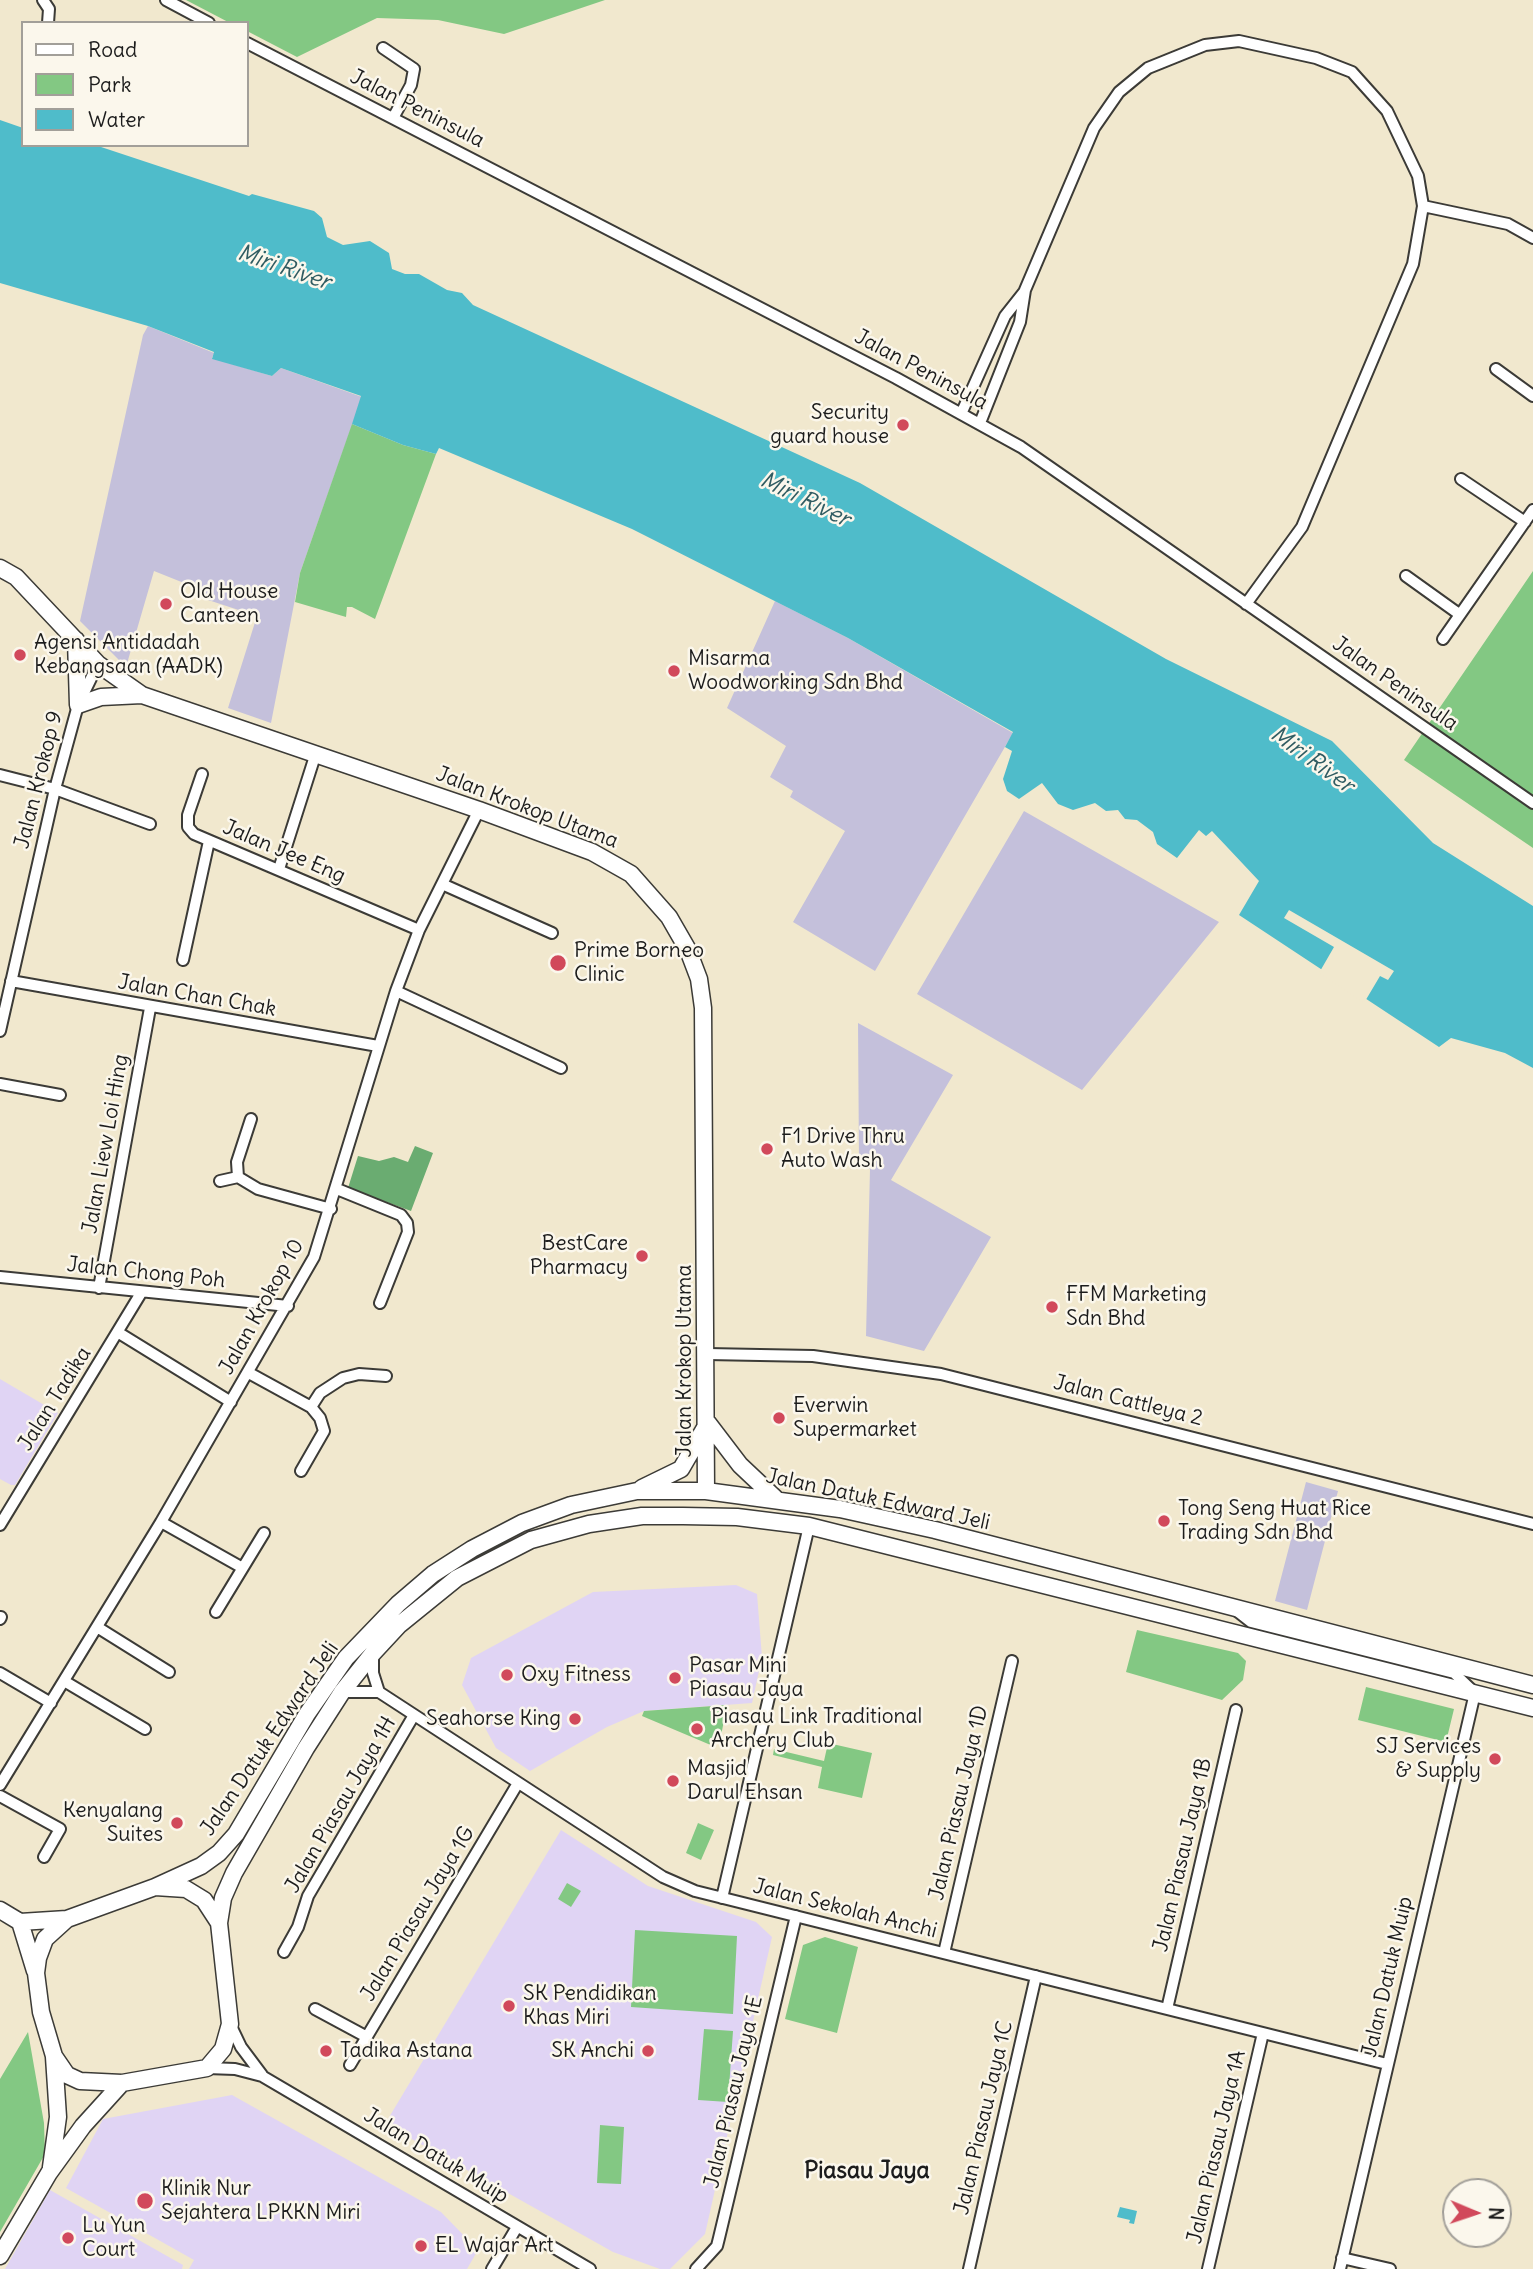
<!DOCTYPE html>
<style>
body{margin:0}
#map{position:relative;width:1533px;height:2269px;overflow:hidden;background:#f1e8ce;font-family:Delius,sans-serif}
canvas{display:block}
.legend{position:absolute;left:21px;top:21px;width:228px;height:126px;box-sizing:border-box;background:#fbf7ec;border:2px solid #a29f99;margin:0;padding:9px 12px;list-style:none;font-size:21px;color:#1c1c1c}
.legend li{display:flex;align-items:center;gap:14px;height:35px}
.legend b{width:35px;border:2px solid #a29f99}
.north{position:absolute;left:1442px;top:2178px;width:70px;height:70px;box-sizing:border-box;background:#fbf7ec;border:2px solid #a29f99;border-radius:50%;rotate:92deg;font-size:19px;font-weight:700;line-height:28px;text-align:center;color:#1c1c1c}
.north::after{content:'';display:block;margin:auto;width:24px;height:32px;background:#d1495b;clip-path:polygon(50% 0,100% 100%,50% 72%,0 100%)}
</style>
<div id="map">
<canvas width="1533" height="2269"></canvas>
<ul class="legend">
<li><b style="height:9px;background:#fff"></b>Road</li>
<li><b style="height:19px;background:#83c883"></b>Park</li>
<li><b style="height:19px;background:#4fbcca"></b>Water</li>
</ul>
<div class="north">N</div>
</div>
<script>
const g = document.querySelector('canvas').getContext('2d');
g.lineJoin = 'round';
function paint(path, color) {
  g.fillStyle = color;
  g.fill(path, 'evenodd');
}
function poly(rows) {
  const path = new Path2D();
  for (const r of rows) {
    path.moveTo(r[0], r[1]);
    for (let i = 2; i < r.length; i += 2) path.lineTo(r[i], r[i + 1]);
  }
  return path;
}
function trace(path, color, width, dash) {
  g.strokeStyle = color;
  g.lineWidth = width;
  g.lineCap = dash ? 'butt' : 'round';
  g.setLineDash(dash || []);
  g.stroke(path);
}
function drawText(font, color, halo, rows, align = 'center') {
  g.font = font + ' Delius,sans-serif';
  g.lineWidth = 5;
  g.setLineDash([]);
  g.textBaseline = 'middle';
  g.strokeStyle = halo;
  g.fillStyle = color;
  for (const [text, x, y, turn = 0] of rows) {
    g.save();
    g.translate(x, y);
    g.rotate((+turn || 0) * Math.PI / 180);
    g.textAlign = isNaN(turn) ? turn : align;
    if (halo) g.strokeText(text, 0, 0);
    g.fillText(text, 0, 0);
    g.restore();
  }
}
paint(poly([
 [0,1379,58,1413,15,1485,11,1485,0,1479],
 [736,1585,757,1594,762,1657,752,1703,644,1711,607,1727,530,1771,496,1748,462,1685,471,1658,593,1592],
 [561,1830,648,1886,756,1922,772,1937,705,2234,670,2269,660,2269,613,2252,385,2124],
 [232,2095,441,2212,478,2250,467,2269,189,2269,194,2260,66,2188,103,2119],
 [50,2190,183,2265,182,2269,5,2269]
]), '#e0d4f4');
paint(poly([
 [148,326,214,353,212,358,272,376,281,368,362,397,300,573,271,723,228,708,257,616,202,598,204,591,154,571,126,667,80,621,143,335],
 [775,601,848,638,1013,733,875,971,793,922,845,831,790,797,793,791,770,777,786,746,727,708],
 [1024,811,1219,922,1082,1090,917,994],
 [858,1023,953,1075,891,1180,991,1237,924,1351,866,1336,870,1169,859,1163],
 [1306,1482,1338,1491,1307,1610,1275,1601]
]), '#c4c0db');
paint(poly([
 [186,0,605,0,504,34,438,20,377,18,297,57,247,31,247,23,230,23],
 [352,424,403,445,436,454,375,619,352,607,347,607,346,617,295,602,300,573],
 [1533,571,1533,848,1404,760],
 [1137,1630,1238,1653,1246,1661,1243,1680,1222,1700,1126,1672],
 [1366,1687,1454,1709,1446,1742,1358,1720],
 [727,1705,720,1741,713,1746,642,1716,644,1711],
 [828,1743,872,1753,862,1798,818,1788,822,1767,773,1755,774,1749,824,1761],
 [698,1823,714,1830,701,1860,686,1853],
 [567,1883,581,1891,571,1907,558,1899],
 [635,1930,737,1936,733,2014,631,2007],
 [825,1937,858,1947,837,2033,785,2019,803,1945],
 [704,2029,733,2031,728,2102,698,2100],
 [28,2032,44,2123,45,2154,0,2232,0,2079],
 [600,2125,624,2127,621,2184,597,2183]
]), '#83c883');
paint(poly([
 [415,1146,433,1153,411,1211,348,1188,358,1156,379,1161,394,1157,408,1162]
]), '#6aac71');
paint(poly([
 [0,120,23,128,23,145,95,145,249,196,252,194,314,211,322,218,327,237,343,245,370,241,389,253,392,269,405,274,419,274,447,290,462,293,473,305,860,483,1166,659,1332,741,1433,843,1533,906,1533,1068,1505,1053,1451,1038,1439,1047,1239,915,1259,881,1212,831,1206,836,1199,830,1177,858,1157,844,1153,832,1137,820,1125,819,1118,810,1106,811,1095,803,1073,810,1058,804,1042,783,1019,799,1007,791,1003,779,1012,751,1005,747,1013,732,848,638,632,529,439,448,436,454,403,445,352,424,361,396,281,368,272,376,212,359,214,352,148,326,0,283],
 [1120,2207,1137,2211,1134,2224,1129,2223,1130,2220,1117,2217]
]), '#4fbcca');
paint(poly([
 [1289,910,1394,971,1388,980,1380,976,1364,1003,1319,973,1334,947,1284,918]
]), '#f1e8ce');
const street = poly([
 [43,0,49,9,48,23],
 [166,0,209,23],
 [247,43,896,378,1021,447,1533,803],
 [383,48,414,69,411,85,393,118],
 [1423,206,1508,224,1533,238],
 [1496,369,1533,396],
 [961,414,1005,316,1024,292],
 [980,423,1020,322,1025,290,1094,128,1119,92,1148,68,1205,45,1239,41,1316,58,1352,72,1387,111,1418,176,1423,206,1413,264,1302,527,1246,604],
 [1461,479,1525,522],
 [1406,576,1459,614],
 [1443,639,1533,510],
 [202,774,188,815,188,827,194,834,419,930],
 [0,775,55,789,150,824],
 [279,869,315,756],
 [442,884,552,933],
 [183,960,209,841],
 [11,981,378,1046],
 [396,991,561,1068],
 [0,1031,55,789,78,705,98,664],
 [0,1084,60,1095],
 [251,1119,237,1162,238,1177,258,1189,331,1209],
 [220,1181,238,1177],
 [337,1189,401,1215,407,1223,408,1232,380,1303],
 [0,1277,288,1306],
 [99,1288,150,1008],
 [119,1333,231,1402],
 [707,1354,813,1356,941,1374,1533,1524],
 [249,1373,311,1407,320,1393,343,1378,359,1374,386,1376],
 [301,1471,324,1431,320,1418,311,1407],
 [161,1522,241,1567],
 [0,1525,141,1293],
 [1237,1611,1251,1622,1454,1673,1475,1693,1340,2269],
 [216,1612,264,1533],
 [0,1619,1,1617],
 [97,1627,169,1672],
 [373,1653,373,1673,379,1692,663,1877,695,1891,1387,2064],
 [0,1673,51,1703],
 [64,1681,145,1729],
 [342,1692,379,1692],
 [0,1785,161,1522,314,1257,396,991,419,930,479,810],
 [0,1796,60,1829,44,1857],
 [722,1898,809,1526],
 [284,1952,298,1927,308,1896,414,1715],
 [944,1953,1012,1661],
 [315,2009,367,2037],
 [1167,2009,1236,1710],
 [230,2024,241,2047,262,2075],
 [350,2065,518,1783],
 [207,2068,235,2069,262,2076,590,2269],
 [1342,2258,1390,2269],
 [492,2269,517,2227],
 [696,2269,717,2246,719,2238,796,1916],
 [969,2269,1036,1976],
 [1208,2269,1263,2033]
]);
const secondary = poly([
 [0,568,16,577,98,664,142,695,479,810,592,852,631,874,669,917,688,950,699,979,703,1008,706,1491],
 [76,640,78,705,101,697,142,695],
 [708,1423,740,1465,775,1498],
 [642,1488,681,1469,706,1426],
 [155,1887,201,1866,219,1853,236,1834,307,1714,346,1658,398,1604,433,1574,472,1549,522,1523,571,1505,637,1491,706,1491,840,1509,935,1530,1533,1685],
 [155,1887,186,1889,204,1900,219,1923,230,2024,223,2049,207,2068,122,2083,80,2081,67,2075,54,2056,41,2012,36,1973,38,1958,45,1939,67,1919,155,1887],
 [0,1910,20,1922],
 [20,1922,35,1971],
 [20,1922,67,1919],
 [219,1923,223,1898,234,1873,306,1748,342,1692,373,1653,399,1625,457,1578,531,1540,589,1524,642,1516,683,1516,737,1517,809,1526,1533,1708],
 [51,2167,58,2117,54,2057],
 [0,2256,49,2173,83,2126,122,2083]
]);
trace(street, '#3c3b37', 14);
trace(secondary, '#3c3b37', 19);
trace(street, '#fff', 10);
trace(secondary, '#fff', 16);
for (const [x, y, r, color] of [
 [903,425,7,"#d1495b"],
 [166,604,7,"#d1495b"],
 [20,655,7,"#d1495b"],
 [674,671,7,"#d1495b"],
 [558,963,9,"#d1495b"],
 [767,1149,7,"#d1495b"],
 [642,1256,7,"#d1495b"],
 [1052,1307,7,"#d1495b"],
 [779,1418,7,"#d1495b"],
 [1164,1521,7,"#d1495b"],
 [507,1675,7,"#d1495b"],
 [675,1678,7,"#d1495b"],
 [575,1719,7,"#d1495b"],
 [697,1729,7,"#d1495b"],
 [1495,1759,7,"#d1495b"],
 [673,1781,7,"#d1495b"],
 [177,1823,7,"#d1495b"],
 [509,2006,7,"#d1495b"],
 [326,2051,7,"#d1495b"],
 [648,2051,7,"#d1495b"],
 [145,2201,9,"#d1495b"],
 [68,2238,7,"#d1495b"],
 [421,2246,7,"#d1495b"]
]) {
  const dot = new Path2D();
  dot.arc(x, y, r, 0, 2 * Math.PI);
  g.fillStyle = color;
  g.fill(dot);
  trace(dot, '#fbf7ec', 2.5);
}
drawText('21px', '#1c1c1c', '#fbf7ec', [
 ["Jalan Peninsula",417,109,27],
 ["Jalan Peninsula",921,370,28],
 ["Jalan Peninsula",1395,684,35],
 ["Jalan Krokop 9",39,780,-76],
 ["Jalan Krokop Utama",527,808,21],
 ["Jalan Jee Eng",284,852,23],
 ["Jalan Chan Chak",197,996,10],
 ["Jalan Liew Loi Hing",106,1144,-80],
 ["Jalan Chong Poh",146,1273,6],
 ["Jalan Krokop 10",262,1307,-61],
 ["Jalan Krokop Utama",685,1361,-90],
 ["Jalan Tadika",55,1399,-58],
 ["Jalan Cattleya 2",1128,1401,14],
 ["Jalan Datuk Edward Jeli",878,1500,12],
 ["Jalan Datuk Edward Jeli",270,1739,-56],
 ["Jalan Piasau Jaya 1D",959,1803,-77],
 ["Jalan Piasau Jaya 1H",341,1805,-60],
 ["Jalan Piasau Jaya 1B",1183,1855,-77],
 ["Jalan Sekolah Anchi",845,1909,14],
 ["Jalan Piasau Jaya 1G",418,1914,-59],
 ["Jalan Datuk Muip",1388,1977,-77],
 ["Jalan Piasau Jaya 1E",734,2092,-77],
 ["Jalan Piasau Jaya 1C",984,2118,-77],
 ["Jalan Piasau Jaya 1A",1217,2147,-77],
 ["Jalan Datuk Muip",436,2156,31]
]);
drawText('21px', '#1c1c1c', '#fbf7ec', [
 ["Security",889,413,"right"],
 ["guard house",889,437,"right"],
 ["Old House",180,592],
 ["Canteen",180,616],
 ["Agensi Antidadah",34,643],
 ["Kebangsaan (AADK)",34,667],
 ["Misarma",688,659],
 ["Woodworking Sdn Bhd",688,683],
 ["Prime Borneo",574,951],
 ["Clinic",574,975],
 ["F1 Drive Thru",781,1137],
 ["Auto Wash",781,1161],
 ["BestCare",628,1244,"right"],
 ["Pharmacy",628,1268,"right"],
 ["FFM Marketing",1066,1295],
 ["Sdn Bhd",1066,1319],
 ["Everwin",793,1406],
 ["Supermarket",793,1430],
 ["Tong Seng Huat Rice",1178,1509],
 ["Trading Sdn Bhd",1178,1533],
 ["Pasar Mini",689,1666],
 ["Piasau Jaya",689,1690],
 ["Oxy Fitness",521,1675],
 ["Piasau Link Traditional",711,1717],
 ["Archery Club",711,1741],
 ["Seahorse King",561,1719,"right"],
 ["SJ Services",1481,1747,"right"],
 ["& Supply",1481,1771,"right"],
 ["Masjid",687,1769],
 ["Darul Ehsan",687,1793],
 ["Kenyalang",163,1811,"right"],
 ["Suites",163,1835,"right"],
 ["SK Pendidikan",523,1994],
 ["Khas Miri",523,2018],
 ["Tadika Astana",340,2051],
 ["SK Anchi",634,2051,"right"],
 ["Klinik Nur",161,2189],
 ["Sejahtera LPKKN Miri",161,2213],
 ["Lu Yun",82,2226],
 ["Court",82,2250],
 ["EL Wajar Art",435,2246]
], 'left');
drawText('italic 23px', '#305c62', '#fbf7ec', [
 ["Miri River",284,268,19],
 ["Miri River",805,500,26],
 ["Miri River",1312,760,36]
]);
drawText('bold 23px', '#1c1c1c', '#fbf7ec', [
 ["Piasau Jaya",867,2171]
]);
</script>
